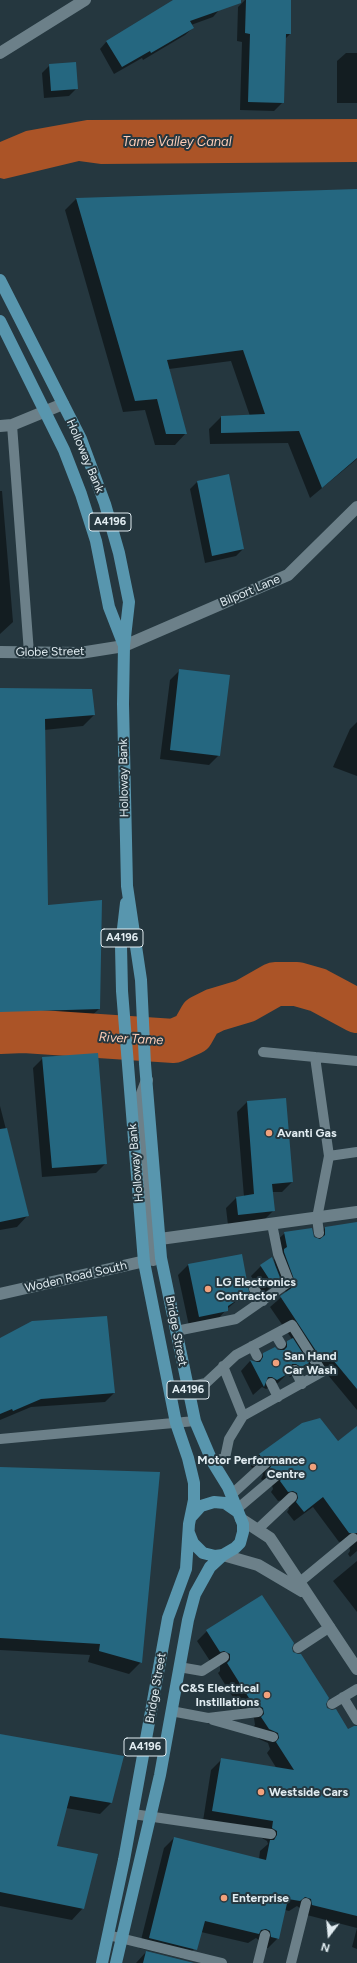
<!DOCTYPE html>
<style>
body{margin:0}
#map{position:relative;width:357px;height:1963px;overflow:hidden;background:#25373f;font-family:Figtree,sans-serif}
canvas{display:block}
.north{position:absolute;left:309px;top:1915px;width:40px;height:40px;-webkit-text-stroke:3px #25373f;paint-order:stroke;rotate:196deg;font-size:11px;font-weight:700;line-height:16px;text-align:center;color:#e1ecf1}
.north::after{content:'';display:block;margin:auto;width:14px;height:18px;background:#e1ecf1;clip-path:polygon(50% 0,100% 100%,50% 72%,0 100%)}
</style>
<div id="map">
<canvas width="357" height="1963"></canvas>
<div class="north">N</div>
</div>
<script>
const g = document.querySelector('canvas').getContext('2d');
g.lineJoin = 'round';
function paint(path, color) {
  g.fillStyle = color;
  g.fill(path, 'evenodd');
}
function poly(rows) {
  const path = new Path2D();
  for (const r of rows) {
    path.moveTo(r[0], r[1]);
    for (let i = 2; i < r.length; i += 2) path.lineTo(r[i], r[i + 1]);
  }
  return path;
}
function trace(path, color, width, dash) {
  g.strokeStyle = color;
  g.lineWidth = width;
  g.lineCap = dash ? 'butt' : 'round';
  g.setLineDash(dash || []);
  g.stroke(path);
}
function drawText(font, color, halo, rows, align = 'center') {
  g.font = font + ' Figtree,sans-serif';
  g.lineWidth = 4;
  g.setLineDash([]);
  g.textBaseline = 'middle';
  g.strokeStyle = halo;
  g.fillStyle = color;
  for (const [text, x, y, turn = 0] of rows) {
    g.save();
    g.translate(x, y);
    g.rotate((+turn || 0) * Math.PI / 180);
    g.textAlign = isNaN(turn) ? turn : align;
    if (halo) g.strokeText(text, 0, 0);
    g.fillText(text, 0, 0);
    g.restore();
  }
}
paint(poly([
 [357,119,357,162,101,164,79,161,4,179,0,178,0,142,26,131,87,120]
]), '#ab5427');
paint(poly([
 [176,0,217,0,220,9,213,17,191,25,193,28,185,35,143,60,142,58,114,74,100,49,107,41],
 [245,0,290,0,290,34,285,39,283,102,274,111,240,110,242,42,237,41,238,7],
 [346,53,357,53,357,103,337,103,337,61],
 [50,65,77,88,69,96,44,98,42,73],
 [357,190,357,459,310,498,288,443,210,444,209,429,221,417,250,416,231,361,169,369,186,433,175,445,155,445,145,410,123,412,65,210,76,199],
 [197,482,243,549,236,556,205,563,190,489],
 [0,491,2,491,13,622,0,634],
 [180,670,219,755,209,765,160,759,170,680],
 [0,689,94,715,83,726,44,730,47,906,99,1009,87,1020,0,1023],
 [357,722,357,776,333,767,350,729],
 [43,1058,106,1163,96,1173,42,1177,33,1068],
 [247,1102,292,1182,282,1192,272,1192,274,1210,264,1220,228,1225,226,1208,236,1198,244,1197,237,1112],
 [0,1106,28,1215,17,1227,0,1230],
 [357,1223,357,1410,318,1363,310,1367,308,1363,298,1373,290,1377,287,1374,278,1383,266,1389,262,1387,253,1395,241,1371,250,1361,255,1363,264,1354,278,1351,292,1339,270,1307,286,1293,281,1278,262,1295,251,1276,261,1266,275,1265,274,1260,277,1257,275,1242,285,1233,315,1238,325,1228],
 [188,1265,247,1292,227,1309,217,1320,189,1326,178,1275],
 [0,1339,114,1393,105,1402,31,1407,0,1420],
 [302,1424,337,1442,357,1427,357,1551,350,1557,348,1554,350,1551,349,1544,345,1541,339,1542,313,1507,294,1521,287,1512,289,1509,287,1503,283,1500,278,1501,271,1492,273,1489,271,1482,267,1479,262,1480,261,1479,263,1475,261,1469,257,1466,252,1468,250,1465,259,1455],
 [0,1468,141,1662,129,1674,88,1662,90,1655,0,1650],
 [357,1561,357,1612,333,1581],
 [207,1631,290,1648,326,1708,348,1731,357,1726,357,1949,352,1947,357,1928,303,1914,301,1909,297,1906,289,1911,285,1910,278,1938,268,1948,261,1947,260,1941,256,1938,248,1943,201,1932,194,1949,184,1959,139,1948,164,1848,174,1838,259,1859,260,1851,268,1844,267,1841,262,1838,203,1821,211,1770,221,1760,277,1769,267,1753,270,1749,268,1743,259,1739,252,1728,255,1725,254,1718,250,1716,244,1715,218,1673,220,1671,220,1664,210,1661,197,1641],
 [0,1735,111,1803,100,1814,66,1808,56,1847,83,1908,72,1920,0,1906],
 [146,1952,191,1963,136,1963]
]), '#0007');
trace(poly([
 [0,1032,24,1031,174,1041,192,1033,201,1017,215,1010,245,1001,275,984,297,984,318,990,357,1011]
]), '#ab5427', 44);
paint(poly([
 [173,0,241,0,241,3,190,21,194,28,151,53,150,51,122,67,106,41],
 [246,0,291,0,291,34,286,34,284,103,248,102,250,34,245,33],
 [76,62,78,89,51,91,49,64],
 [357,189,357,458,322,488,299,431,221,433,221,416,265,414,243,350,167,360,187,434,166,434,157,399,135,401,76,198],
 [229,474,244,549,212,556,197,481],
 [179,669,230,675,220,756,170,750],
 [0,688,92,689,95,715,45,719,48,905,102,900,100,1009,0,1012],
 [98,1053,107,1164,52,1168,42,1057],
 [286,1098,293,1182,272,1184,275,1211,238,1215,236,1197,254,1194,247,1101],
 [7,1128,29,1216,0,1222,0,1129],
 [357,1222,357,1389,328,1354,320,1357,280,1296,293,1287,295,1282,284,1252,284,1249,287,1247,284,1232,312,1228,314,1237,320,1239,325,1235,325,1227],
 [242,1254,249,1292,228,1306,228,1311,199,1317,188,1264],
 [272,1257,281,1280,273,1285,260,1265],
 [107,1316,115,1393,41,1399,13,1411,12,1409,0,1414,0,1338,32,1321],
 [293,1338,309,1363,301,1367,296,1364,292,1364,289,1369,289,1373,277,1380,272,1377,268,1377,264,1387,250,1360,256,1362,260,1362,263,1357,263,1353,275,1347,278,1350,284,1350,287,1347,287,1341],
 [320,1418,338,1441,357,1426,357,1533,349,1533,323,1497,304,1512,296,1502,298,1498,297,1493,293,1491,288,1492,280,1481,282,1478,281,1472,278,1470,272,1471,270,1468,272,1465,271,1459,268,1457,262,1458,259,1454,302,1423],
 [0,1467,160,1472,142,1663,99,1651,100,1644,0,1638],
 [262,1595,294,1643,292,1648,293,1652,298,1654,301,1654,324,1690,329,1698,326,1704,327,1708,332,1710,336,1709,348,1729,354,1726,357,1726,357,1916,312,1905,311,1899,305,1897,300,1901,288,1899,279,1939,271,1937,270,1931,266,1929,261,1930,259,1934,205,1921,197,1950,149,1938,174,1837,266,1860,270,1840,274,1840,277,1835,277,1831,272,1828,273,1821,212,1811,221,1758,294,1770,276,1742,279,1738,278,1733,269,1729,261,1717,264,1714,263,1708,260,1706,254,1706,227,1663,230,1660,230,1654,224,1651,220,1652,206,1630],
 [0,1734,124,1756,112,1803,70,1796,57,1846,98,1854,84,1909,0,1892],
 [146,1951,194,1963,143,1963]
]), '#256780');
trace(poly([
 [12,425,29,653],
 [263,1052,315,1057],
 [329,1156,357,1152],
 [319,1233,317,1218,329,1156,315,1057,357,1061],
 [254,1289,263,1301],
 [176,1331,236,1319,289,1282,278,1254,272,1224],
 [275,1334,281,1344],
 [252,1346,257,1356],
 [223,1366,243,1416],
 [295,1370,302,1384],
 [271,1383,278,1397],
 [188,1387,206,1383,236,1355,292,1325,322,1372,243,1416,229,1439,225,1458,212,1461],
 [0,1439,195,1421],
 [231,1495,266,1463],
 [237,1509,276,1476],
 [258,1529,292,1497],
 [295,1586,353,1538],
 [298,1648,330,1627],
 [179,1667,202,1671,224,1657],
 [343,1697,357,1720],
 [332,1704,357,1689],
 [171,1711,208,1718,258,1712],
 [213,1720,273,1737],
 [133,1814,271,1834],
 [108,1935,222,1963],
 [258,1963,265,1935],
 [291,1963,306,1903]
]), '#6c8089', 10);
trace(poly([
 [0,53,85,0],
 [0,426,12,425,63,404],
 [0,652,80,653,124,646,288,575,357,507],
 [160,1239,357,1212],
 [241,1519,270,1538,357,1669],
 [223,1555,258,1565,302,1591]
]), '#6c8089', 12);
trace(poly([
 [147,1080,141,1096,153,1260],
 [0,1294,154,1259]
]), '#6c8089', 12);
trace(poly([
 [0,280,81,439,105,504,119,553,129,602,124,646,123,704,127,886,141,980,145,1064,161,1258,195,1421,212,1461,228,1487,243,1524,243,1532,240,1543,235,1548,223,1555,210,1567,195,1594,188,1620,160,1775,116,1963],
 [0,321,64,450,81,494,96,541,109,607,123,643],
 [191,1517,201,1506,214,1502,225,1503,238,1512],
 [189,1533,193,1543,203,1553,215,1556,223,1555],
 [102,1963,124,1860,168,1618,186,1569,189,1524,194,1500,194,1483,188,1458,176,1423,144,1262,122,991,121,946,126,903]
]), '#5896ae', 12);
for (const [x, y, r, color] of [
 [269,1133,4,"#f1a17c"],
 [208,1289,4,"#f1a17c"],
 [276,1363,4,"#f1a17c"],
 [313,1467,4,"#f1a17c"],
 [267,1695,4,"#f1a17c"],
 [261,1792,4,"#f1a17c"],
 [224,1898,4,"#f1a17c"]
]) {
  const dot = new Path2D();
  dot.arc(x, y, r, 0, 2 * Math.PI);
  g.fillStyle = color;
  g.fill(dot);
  trace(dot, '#25373f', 1.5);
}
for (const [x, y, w] of [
 [110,522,42],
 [122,938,42],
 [188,1390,42],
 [145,1747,42]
]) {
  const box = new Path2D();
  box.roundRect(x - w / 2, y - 9, w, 18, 3);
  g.fillStyle = '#25373f';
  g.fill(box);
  trace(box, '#e1ecf1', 1);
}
drawText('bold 11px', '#e1ecf1', null, [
 ["A4196",110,522],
 ["A4196",122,938],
 ["A4196",188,1390],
 ["A4196",145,1747]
]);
drawText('12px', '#e1ecf1', '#25373f', [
 ["Holloway Bank",85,456,67],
 ["Bilport Lane",250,591,-23],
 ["Globe Street",50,652,-1],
 ["Holloway Bank",124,778,-91],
 ["Holloway Bank",136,1163,-95],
 ["Woden Road South",76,1277,-13],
 ["Bridge Street",176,1331,79],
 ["Bridge Street",156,1688,-80]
]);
drawText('bold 12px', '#e1ecf1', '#25373f', [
 ["Avanti Gas",277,1133],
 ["LG Electronics",216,1282],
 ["Contractor",216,1296],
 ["San Hand",284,1356],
 ["Car Wash",284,1370],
 ["Motor Performance",305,1460,"right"],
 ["Centre",305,1474,"right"],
 ["C&S Electrical",259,1688,"right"],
 ["Instillations",259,1702,"right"],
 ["Westside Cars",269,1792],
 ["Enterprise",232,1898]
], 'left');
drawText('italic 13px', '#fecdb7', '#25373f', [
 ["Tame Valley Canal",177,142],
 ["River Tame",131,1039,3]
]);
</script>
